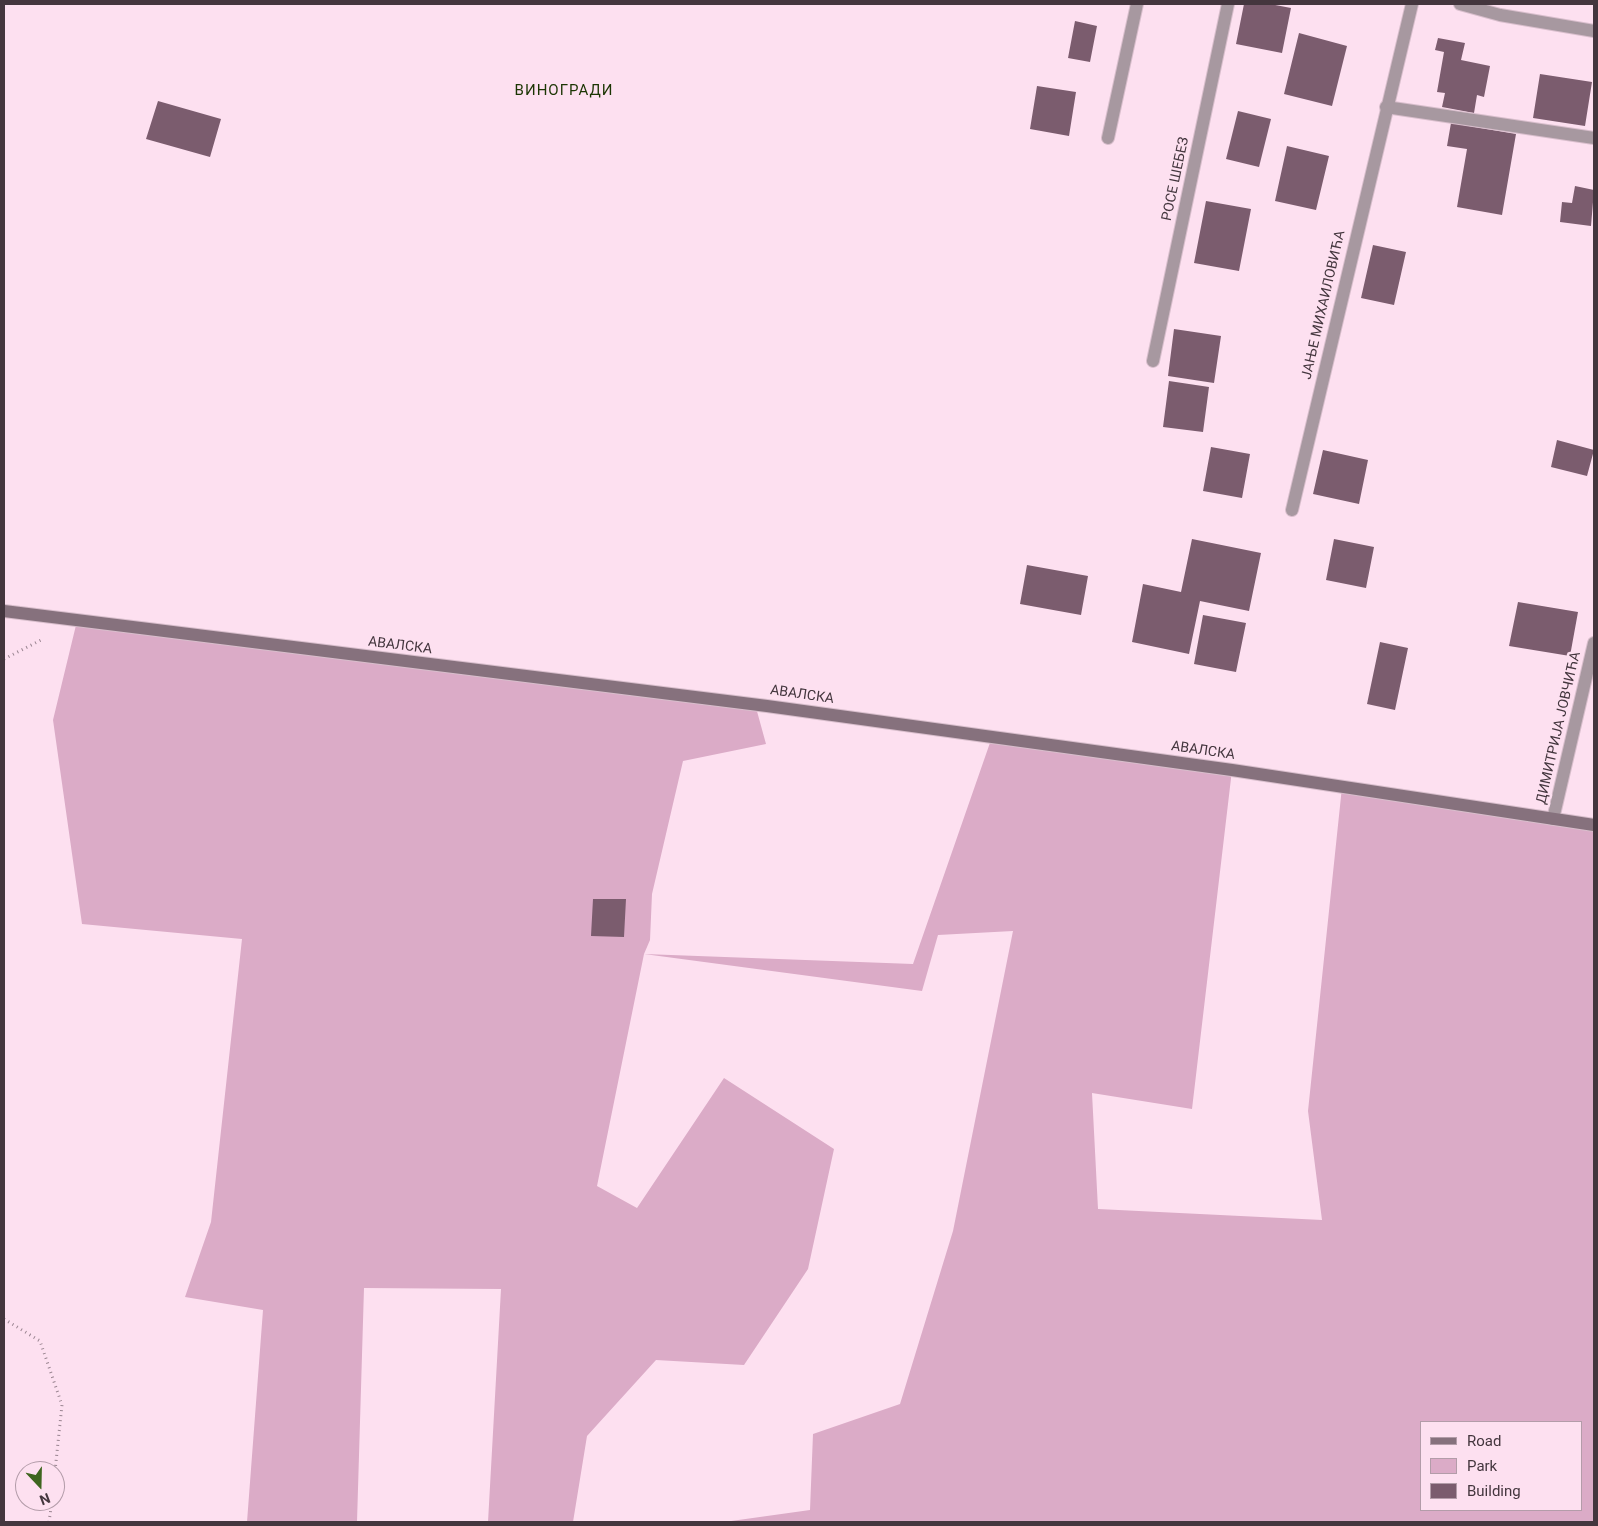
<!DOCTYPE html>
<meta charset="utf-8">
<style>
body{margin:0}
#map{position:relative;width:1598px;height:1526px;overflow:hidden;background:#fde0f0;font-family:Roboto,sans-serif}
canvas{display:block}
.frame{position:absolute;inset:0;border:5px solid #44363e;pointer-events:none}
.legend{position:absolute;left:1420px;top:1421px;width:162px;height:90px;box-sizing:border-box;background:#fde0f0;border:1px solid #b39ca9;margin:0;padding:6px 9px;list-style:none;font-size:15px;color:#44363e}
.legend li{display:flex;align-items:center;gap:10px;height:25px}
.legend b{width:25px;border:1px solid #b39ca9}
.north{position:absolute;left:15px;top:1461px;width:50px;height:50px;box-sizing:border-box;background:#fde0f0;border:1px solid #b39ca9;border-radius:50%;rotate:159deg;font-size:14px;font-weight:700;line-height:20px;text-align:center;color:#44363e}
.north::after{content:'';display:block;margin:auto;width:18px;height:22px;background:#3e651f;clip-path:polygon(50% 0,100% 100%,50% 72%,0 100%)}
</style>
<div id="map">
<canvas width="1598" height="1526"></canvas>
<div class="frame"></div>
<ul class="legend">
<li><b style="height:6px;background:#86717d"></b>Road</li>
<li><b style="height:14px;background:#dbabc7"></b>Park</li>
<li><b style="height:14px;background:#7b5c6e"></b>Building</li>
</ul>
<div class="north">N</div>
</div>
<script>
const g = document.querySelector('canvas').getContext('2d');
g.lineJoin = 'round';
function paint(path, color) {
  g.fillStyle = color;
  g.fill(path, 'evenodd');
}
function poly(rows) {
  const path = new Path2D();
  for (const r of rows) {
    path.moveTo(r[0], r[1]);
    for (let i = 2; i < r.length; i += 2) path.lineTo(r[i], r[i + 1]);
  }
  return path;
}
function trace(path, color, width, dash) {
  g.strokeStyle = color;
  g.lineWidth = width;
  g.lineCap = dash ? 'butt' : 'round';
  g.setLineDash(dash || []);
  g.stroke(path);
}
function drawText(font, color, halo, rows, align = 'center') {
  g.font = font + ' Roboto,sans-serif';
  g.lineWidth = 5;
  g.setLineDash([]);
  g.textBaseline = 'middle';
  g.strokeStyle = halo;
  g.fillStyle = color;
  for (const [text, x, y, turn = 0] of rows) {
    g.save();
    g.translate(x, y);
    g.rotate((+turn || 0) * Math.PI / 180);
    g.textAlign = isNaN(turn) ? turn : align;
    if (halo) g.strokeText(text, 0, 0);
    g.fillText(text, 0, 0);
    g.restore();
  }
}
paint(poly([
 [77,621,755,704,766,744,683,761,652,894,650,940,644,954,913,964,992,737,1232,770,1192,1109,1092,1093,1098,1209,1322,1220,1308,1111,1342,787,1594,825,1594,1522,724,1522,810,1510,813,1434,900,1404,953,1231,1013,931,938,935,922,991,644,954,597,1186,637,1208,724,1078,834,1149,808,1269,744,1365,656,1360,587,1436,573,1522,488,1522,501,1289,364,1288,357,1522,247,1522,263,1310,185,1297,211,1222,242,939,82,924,53,720],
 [1422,1422,1582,1422,1582,1510,1422,1510]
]), '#dbabc7');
paint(poly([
 [1244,4,1270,4,1291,8,1282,53,1236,44],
 [1075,21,1097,26,1090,62,1068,58],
 [1299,33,1347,46,1332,106,1284,94],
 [1438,38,1465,43,1461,60,1490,66,1484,97,1477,95,1474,113,1442,107,1445,93,1437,92,1444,52,1435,50],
 [1540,74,1592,82,1585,126,1533,118],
 [1037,86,1076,92,1069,136,1030,129],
 [158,101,221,119,210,157,146,139],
 [1238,111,1271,119,1259,167,1226,159],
 [1451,123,1516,134,1502,215,1457,207,1467,149,1447,146],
 [1287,146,1329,156,1316,210,1275,201],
 [1575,186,1594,190,1591,226,1560,222,1562,202,1572,203],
 [1206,201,1251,209,1239,271,1194,263],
 [1373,245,1406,252,1394,305,1361,298],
 [1174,329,1221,336,1214,383,1168,376],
 [1169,381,1209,387,1203,432,1163,427],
 [1557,440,1594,450,1587,476,1551,467],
 [1211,447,1250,454,1242,498,1203,491],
 [1323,450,1368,460,1359,504,1313,494],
 [1192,539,1261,553,1249,611,1200,601,1189,654,1132,642,1143,584,1181,592],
 [1334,539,1374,547,1366,588,1326,580],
 [1027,565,1088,576,1081,615,1020,604],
 [1518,602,1578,612,1570,656,1509,646],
 [1203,615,1246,623,1236,672,1194,664],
 [1380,642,1408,648,1395,710,1367,704],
 [593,899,626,899,624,937,591,936]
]), '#7b5c6e');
const lane = poly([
 [1460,4,1500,15,1594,31],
 [1386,107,1594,138]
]);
const street = poly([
 [1108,138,1137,4],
 [1153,361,1228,4],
 [1292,510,1412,4],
 [1553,819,1594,643]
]);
const secondary = poly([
 [4,611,767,706,1232,770,1594,825]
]);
trace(lane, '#d8becc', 14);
trace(street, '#d8becc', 14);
trace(secondary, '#d8becc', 14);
trace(poly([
 [4,659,43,639],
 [4,1319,40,1341,62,1405,55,1471],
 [49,1522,52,1501]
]), '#9a8591', 3, [1, 4]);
trace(lane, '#a798a0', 12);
trace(street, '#a798a0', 12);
trace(secondary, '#86717d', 12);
drawText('14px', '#44363e', '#fde0f0', [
 ["РОСЕ ШЕБЕЗ",1176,179,-78],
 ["ЈАЊЕ МИХАИЛОВИЋА",1324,305,-77],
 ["АВАЛСКА",400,646,7],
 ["АВАЛСКА",802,695,8],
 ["ДИМИТРИЈА ЈОВЧИЋА",1559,728,-77],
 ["АВАЛСКА",1203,751,8]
]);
g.letterSpacing = '1px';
drawText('15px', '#1b3503', '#fde0f0', [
 ["ВИНОГРАДИ",564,91]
]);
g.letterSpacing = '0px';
</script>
